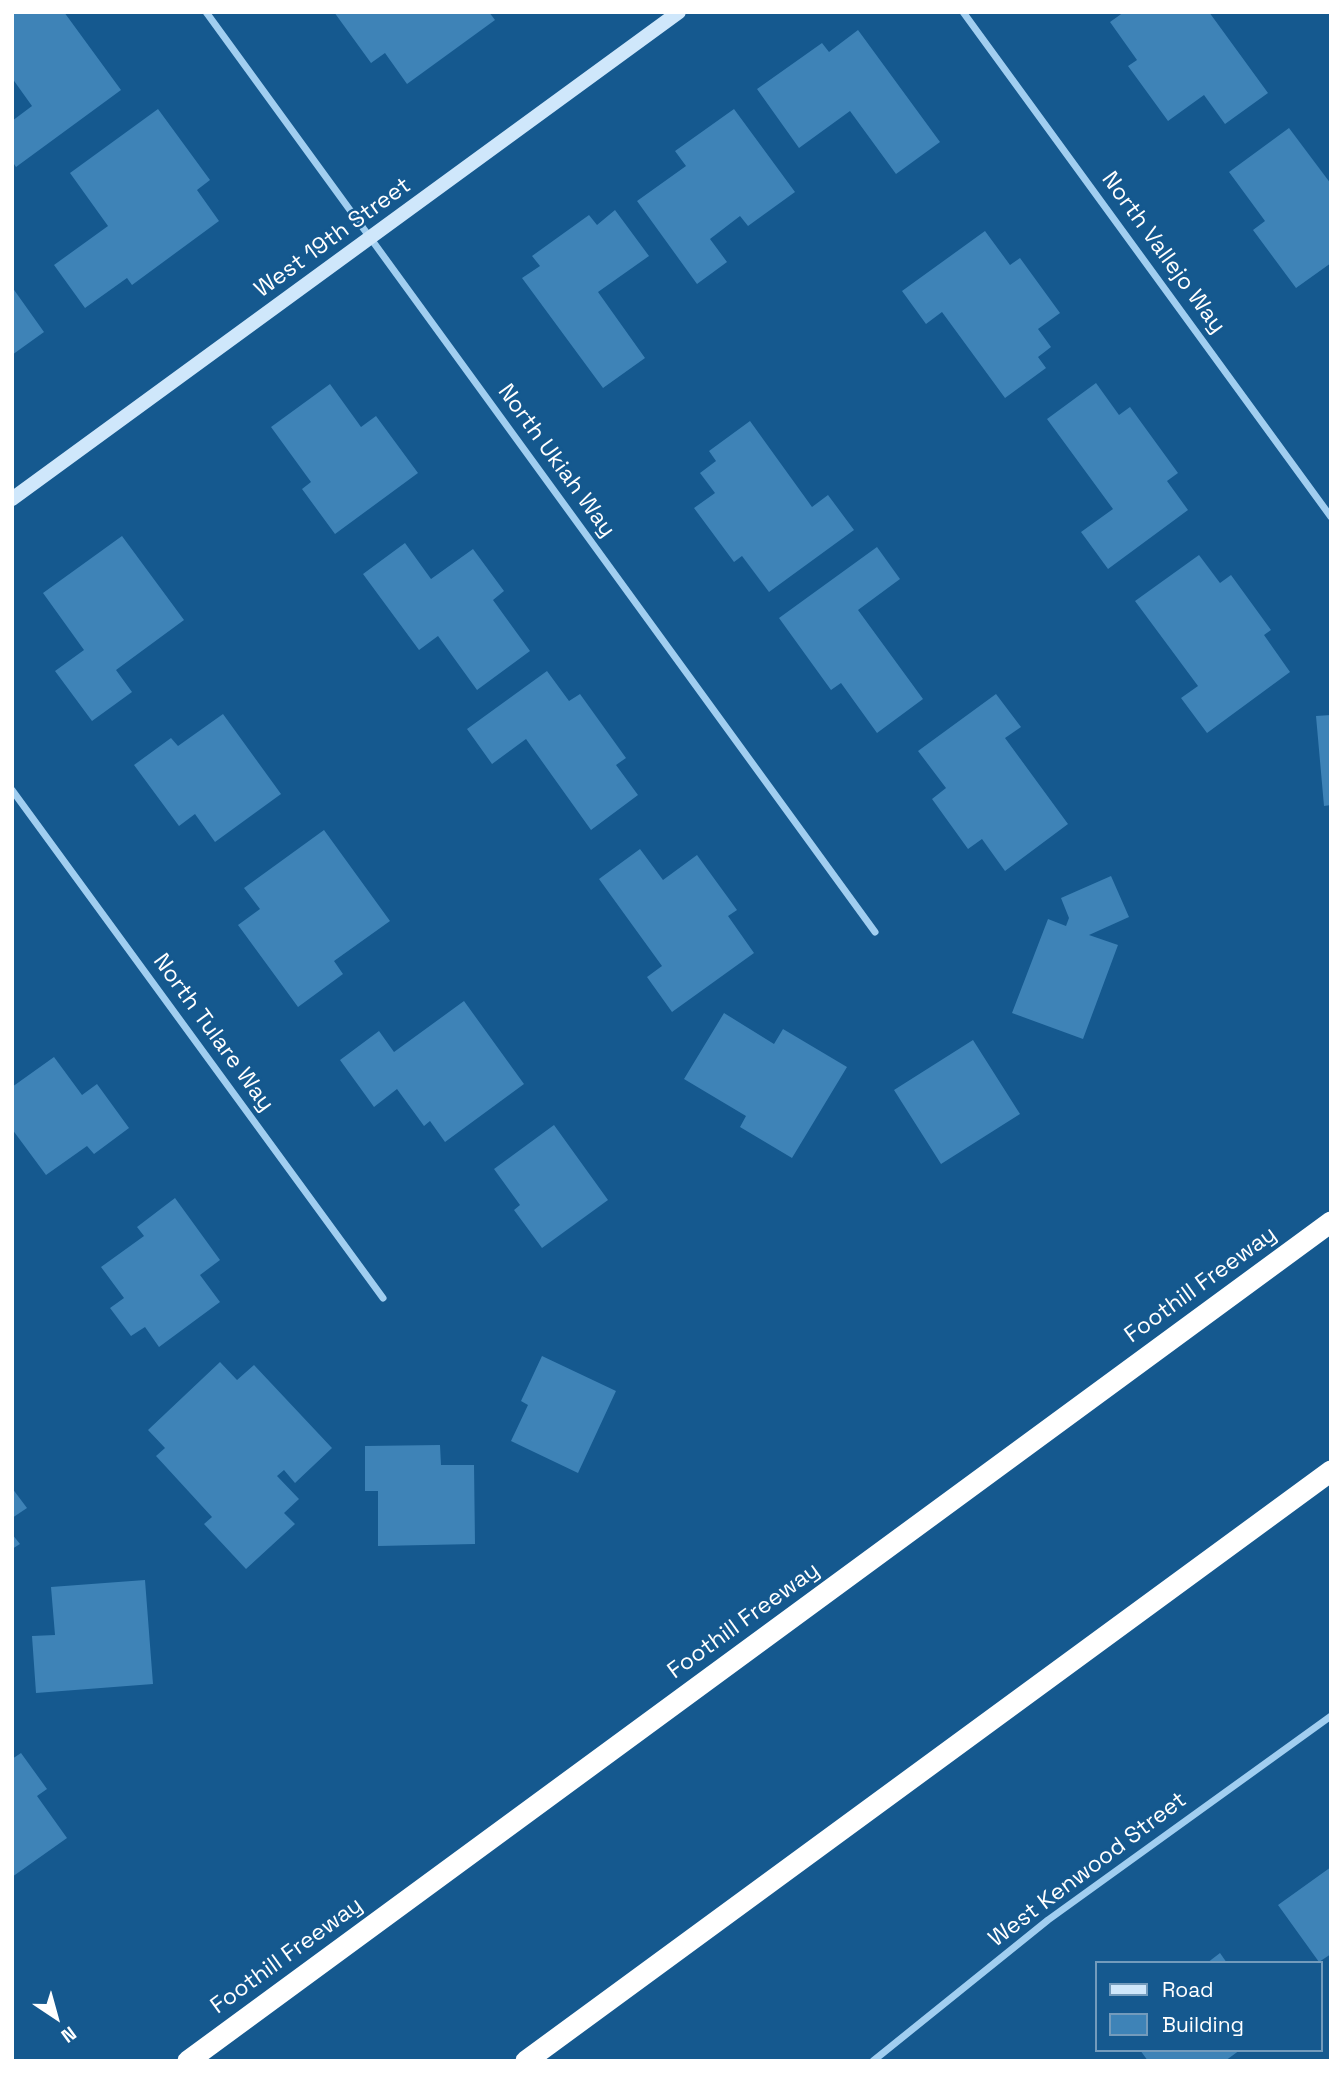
<!DOCTYPE html>
<style>
body{margin:0}
#map{position:relative;width:1343px;height:2073px;overflow:hidden;background:#15598f;font-family:"Space Grotesk",sans-serif}
canvas{display:block}
.frame{position:absolute;inset:0;border:14px solid #fff;pointer-events:none}
.legend{position:absolute;left:1095px;top:1961px;width:228px;height:91px;box-sizing:border-box;background:#15598f;border:2px solid #739bbc;margin:0;padding:9px 12px;list-style:none;font-size:21px;color:#fff}
.legend li{display:flex;align-items:center;gap:14px;height:35px}
.legend b{width:35px;border:2px solid #739bbc}
.north{position:absolute;left:21px;top:1982px;width:70px;height:70px;-webkit-text-stroke:5px #15598f;paint-order:stroke;rotate:144deg;font-size:19px;font-weight:700;line-height:28px;text-align:center;color:#fff}
.north::after{content:'';display:block;margin:auto;width:24px;height:32px;background:#fff;clip-path:polygon(50% 0,100% 100%,50% 72%,0 100%)}
</style>
<div id="map">
<canvas width="1343" height="2073"></canvas>
<div class="frame"></div>
<ul class="legend">
<li><b style="height:9px;background:#cfe7fb"></b>Road</li>
<li><b style="height:19px;background:#3e83b7"></b>Building</li>
</ul>
<div class="north">N</div>
</div>
<script>
const g = document.querySelector('canvas').getContext('2d');
g.lineJoin = 'round';
function paint(path, color) {
  g.fillStyle = color;
  g.fill(path, 'evenodd');
}
function poly(rows) {
  const path = new Path2D();
  for (const r of rows) {
    path.moveTo(r[0], r[1]);
    for (let i = 2; i < r.length; i += 2) path.lineTo(r[i], r[i + 1]);
  }
  return path;
}
function trace(path, color, width, dash) {
  g.strokeStyle = color;
  g.lineWidth = width;
  g.lineCap = dash ? 'butt' : 'round';
  g.setLineDash(dash || []);
  g.stroke(path);
}
function drawText(font, color, halo, rows, align = 'center') {
  g.font = font + ' "Space Grotesk",sans-serif';
  g.lineWidth = 5;
  g.setLineDash([]);
  g.textBaseline = 'middle';
  g.strokeStyle = halo;
  g.fillStyle = color;
  for (const [text, x, y, turn = 0] of rows) {
    g.save();
    g.translate(x, y);
    g.rotate((+turn || 0) * Math.PI / 180);
    g.textAlign = isNaN(turn) ? turn : align;
    if (halo) g.strokeText(text, 0, 0);
    g.fillText(text, 0, 0);
    g.restore();
  }
}
paint(poly([
 [12,12,64,12,121,90,16,167,12,161,12,121,32,106,12,78],
 [334,12,489,12,495,20,407,84,385,53,371,63],
 [1124,12,1209,12,1268,93,1225,124,1204,95,1168,121,1128,66,1137,60,1110,22],
 [858,30,940,142,896,174,850,111,799,148,757,89,822,43,829,52],
 [158,109,210,180,197,190,219,221,132,285,127,278,85,308,54,265,108,226,70,173],
 [734,109,795,192,748,226,740,216,710,239,727,262,697,284,637,201,686,166,675,151],
 [1289,128,1331,184,1331,263,1296,288,1253,230,1265,221,1229,172],
 [615,210,649,256,598,292,645,358,603,388,522,278,540,266,532,256,589,215,597,225],
 [985,231,1010,265,1020,258,1060,313,1038,329,1051,347,1038,357,1046,368,1005,398,942,312,926,324,902,291],
 [12,287,44,332,12,355],
 [1096,383,1119,415,1130,407,1178,473,1167,481,1188,510,1108,569,1081,532,1113,509,1047,419],
 [330,384,361,427,376,416,418,473,335,534,302,489,311,482,271,427],
 [750,421,812,507,828,495,854,530,769,592,742,556,734,562,694,508,715,493,700,473,716,461,709,451],
 [122,536,184,620,116,670,132,692,92,721,55,671,84,650,43,593],
 [405,543,431,579,473,549,504,591,493,600,530,651,477,690,438,636,419,650,363,574],
 [877,547,900,579,858,610,923,699,877,733,841,683,831,690,779,618],
 [1199,555,1220,583,1231,575,1271,630,1264,635,1290,672,1207,733,1181,698,1198,686,1135,601],
 [547,671,569,701,580,694,626,758,616,765,638,795,591,830,526,739,492,764,467,729],
 [996,694,1021,727,1005,738,1068,824,1005,871,982,839,968,849,932,799,946,788,918,751],
 [223,714,281,794,215,842,195,814,179,826,134,765,171,738,178,746],
 [1331,715,1331,805,1324,806,1316,716],
 [324,830,390,921,334,961,343,974,298,1007,238,925,260,909,244,888],
 [640,849,663,880,697,855,737,910,728,916,754,953,672,1012,647,977,662,966,599,879],
 [1111,876,1129,917,1089,935,1118,945,1083,1039,1012,1013,1048,919,1066,926,1069,918,1061,898],
 [464,1001,524,1084,445,1142,430,1121,424,1126,397,1089,374,1107,340,1060,379,1031,394,1052],
 [724,1013,774,1044,783,1029,847,1067,792,1158,740,1127,746,1116,684,1079],
 [973,1040,1020,1114,941,1164,894,1090],
 [54,1057,82,1095,97,1084,129,1128,94,1154,87,1146,46,1175,12,1129,12,1087],
 [554,1125,608,1200,542,1248,514,1210,520,1205,494,1169],
 [175,1198,220,1260,200,1275,220,1302,159,1347,145,1327,131,1336,110,1308,124,1298,101,1267,144,1236,137,1227],
 [542,1356,616,1391,578,1473,511,1441,528,1405,521,1401],
 [220,1362,237,1380,254,1365,332,1448,295,1483,284,1470,277,1476,299,1499,284,1513,295,1524,246,1569,204,1524,212,1517,156,1456,165,1448,148,1430],
 [440,1445,441,1465,474,1465,475,1544,378,1546,378,1491,365,1491,365,1446],
 [12,1488,27,1508,12,1518],
 [12,1534,20,1544,12,1549],
 [145,1580,153,1684,36,1693,32,1636,55,1635,51,1587],
 [21,1753,47,1789,37,1796,67,1838,12,1877,12,1759],
 [1331,1867,1331,1954,1319,1962,1278,1905],
 [1220,1953,1227,1963,1207,1963],
 [1140,2050,1240,2050,1225,2061,1148,2061]
]), '#3e83b7');
trace(poly([
 [206,12,875,932],
 [963,12,1331,517],
 [12,790,383,1298],
 [873,2061,1048,1920,1331,1716]
]), '#a1cef0', 7);
trace(poly([
 [12,499,679,12]
]), '#cfe7fb', 14);
trace(poly([
 [188,2061,1331,1222],
 [526,2061,1331,1471]
]), '#fff', 21);
drawText('23px', '#fff', '#15598f', [
 ["West 19th Street",333,238,-36],
 ["North Vallejo Way",1163,253,54],
 ["North Ukiah Way",556,461,54],
 ["North Tulare Way",213,1033,54],
 ["Foothill Freeway",1201,1285,-36],
 ["Foothill Freeway",744,1621,-36],
 ["West Kenwood Street",1088,1870,-37],
 ["Foothill Freeway",287,1956,-36]
]);
</script>
